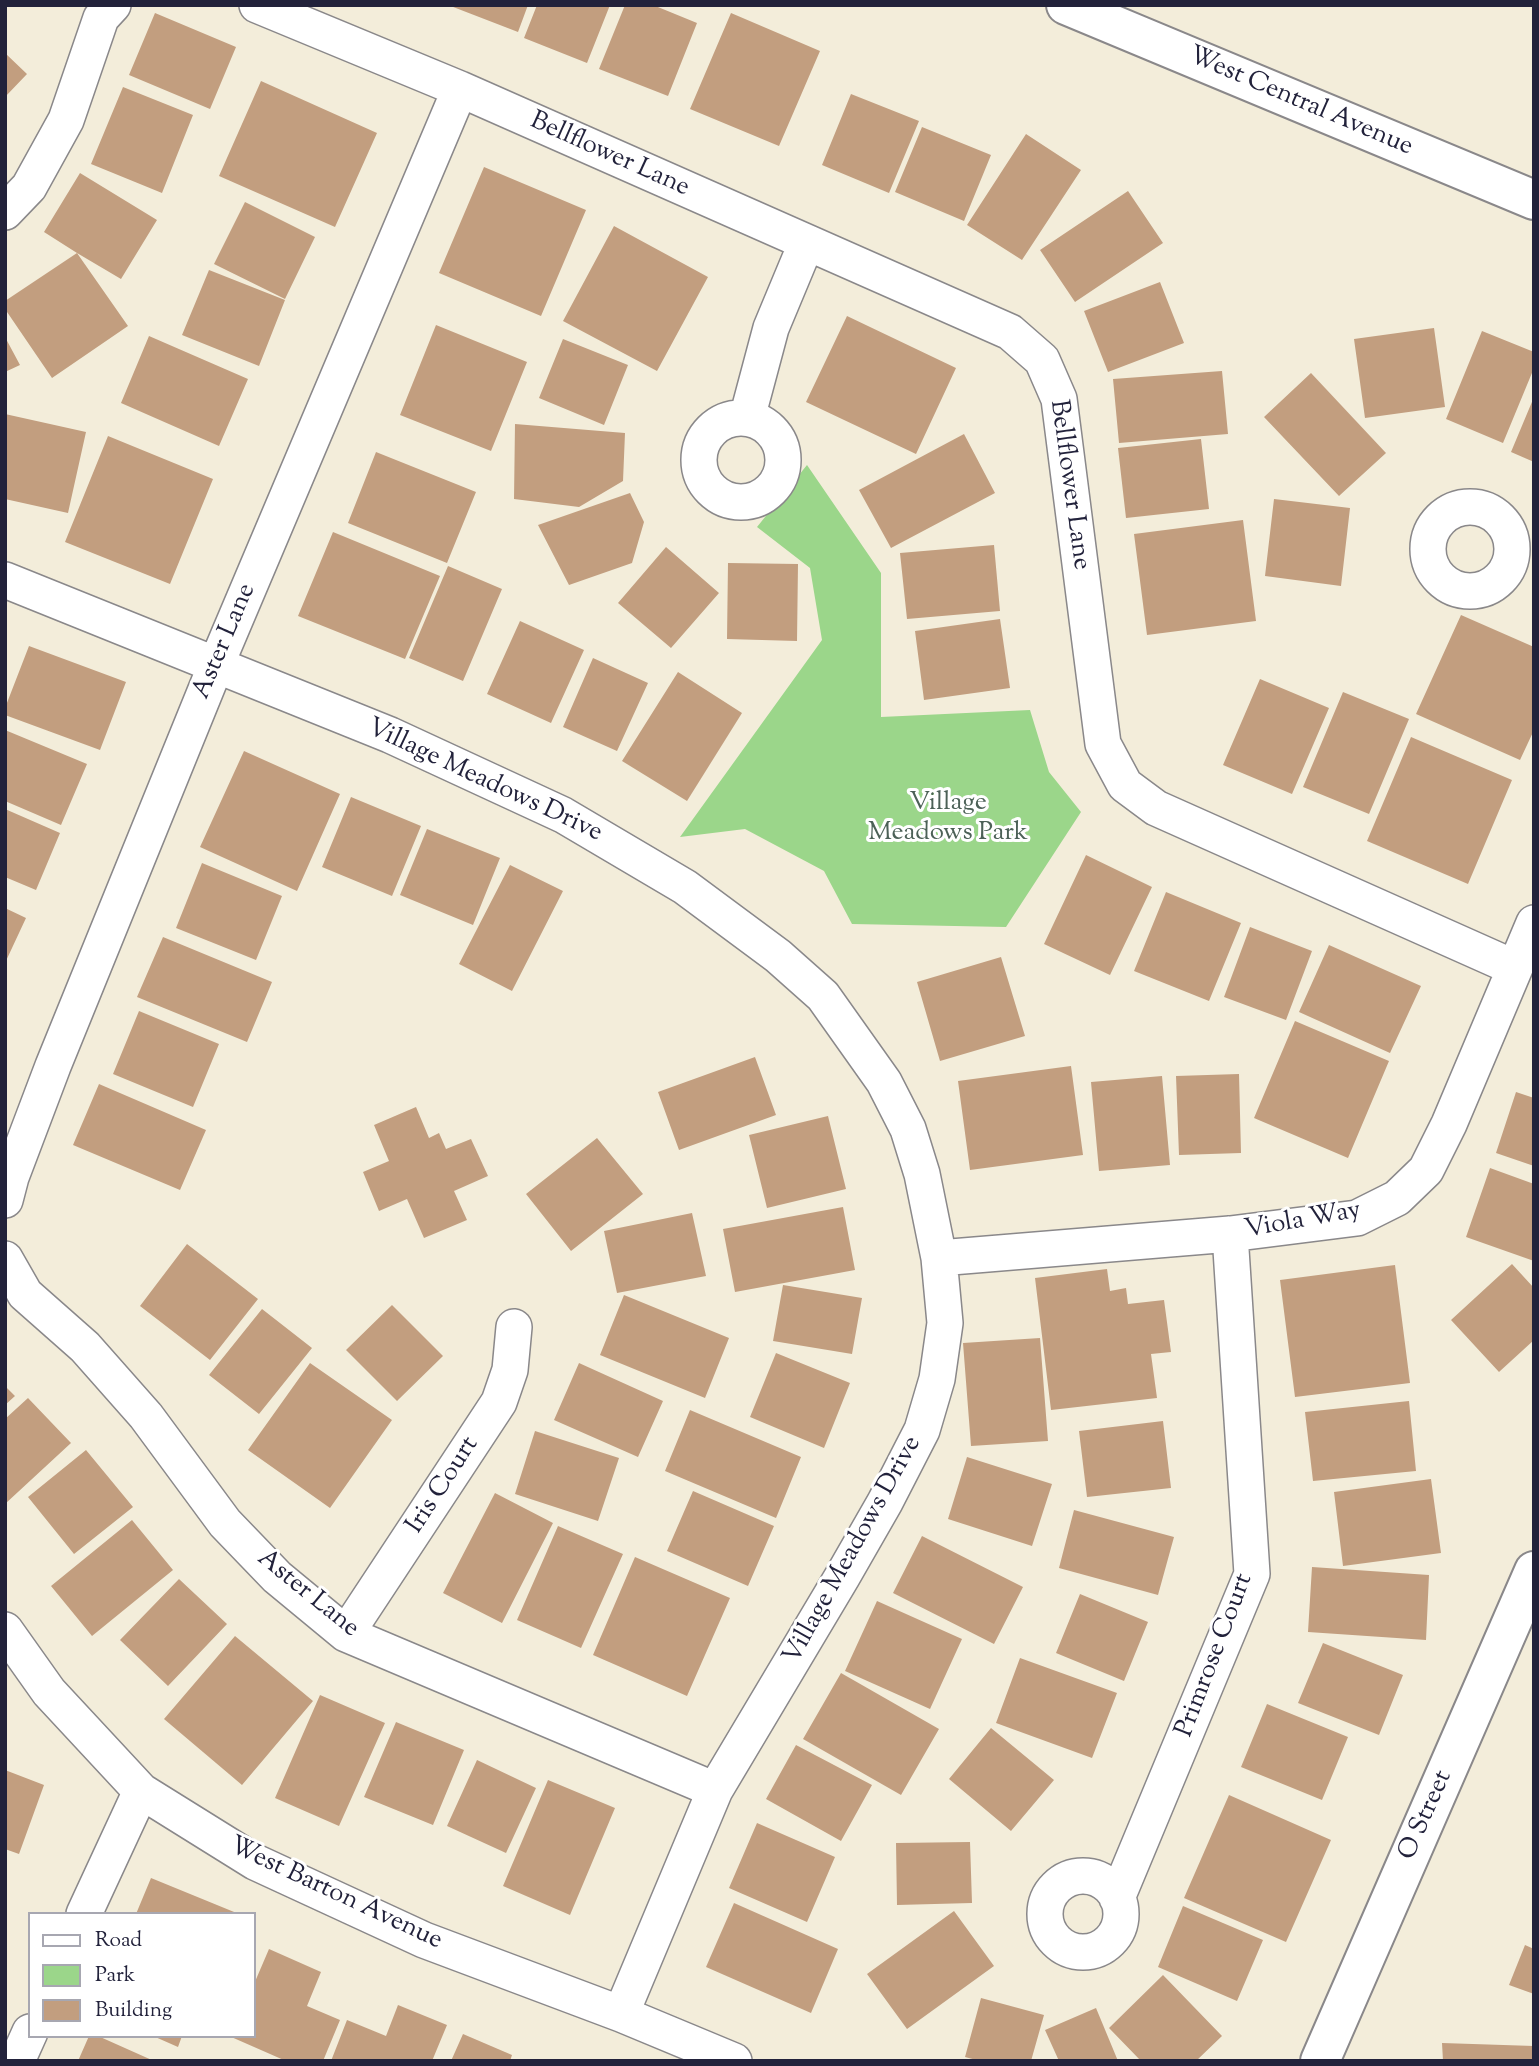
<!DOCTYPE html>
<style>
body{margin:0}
#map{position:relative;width:1539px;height:2066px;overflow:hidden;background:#f3edda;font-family:"Sorts Mill Goudy",serif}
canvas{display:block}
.frame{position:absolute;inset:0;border:7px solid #22223b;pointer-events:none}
.legend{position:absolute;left:28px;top:1912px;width:228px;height:126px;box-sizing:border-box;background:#fff;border:2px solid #a7a7b1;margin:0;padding:9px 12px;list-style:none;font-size:21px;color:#22223b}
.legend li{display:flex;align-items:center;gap:14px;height:35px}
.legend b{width:35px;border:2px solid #a7a7b1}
</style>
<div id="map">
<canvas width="1539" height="2066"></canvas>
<div class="frame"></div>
<ul class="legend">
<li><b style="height:9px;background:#fff"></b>Road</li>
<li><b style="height:19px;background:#9bd68a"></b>Park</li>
<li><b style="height:19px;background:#c29e7f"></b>Building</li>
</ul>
</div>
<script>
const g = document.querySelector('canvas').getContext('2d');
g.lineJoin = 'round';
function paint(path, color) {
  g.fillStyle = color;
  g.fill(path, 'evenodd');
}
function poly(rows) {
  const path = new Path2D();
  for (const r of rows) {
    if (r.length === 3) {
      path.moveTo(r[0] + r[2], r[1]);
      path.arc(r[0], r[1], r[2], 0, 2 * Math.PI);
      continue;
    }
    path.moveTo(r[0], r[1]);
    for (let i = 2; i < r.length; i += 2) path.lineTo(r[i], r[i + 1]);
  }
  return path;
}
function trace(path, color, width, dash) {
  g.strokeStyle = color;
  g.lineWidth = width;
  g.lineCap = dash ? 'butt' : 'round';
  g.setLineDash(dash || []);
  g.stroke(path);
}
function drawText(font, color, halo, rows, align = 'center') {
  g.font = font + ' "Sorts Mill Goudy",serif';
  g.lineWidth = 6;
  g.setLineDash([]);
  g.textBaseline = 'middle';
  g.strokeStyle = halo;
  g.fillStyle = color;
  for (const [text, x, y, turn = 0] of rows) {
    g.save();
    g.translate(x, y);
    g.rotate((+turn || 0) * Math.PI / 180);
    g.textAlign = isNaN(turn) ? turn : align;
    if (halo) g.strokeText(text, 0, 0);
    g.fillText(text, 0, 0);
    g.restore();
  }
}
paint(poly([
 [807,465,881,573,881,717,1030,710,1049,772,1081,812,1006,927,852,924,824,871,745,829,680,837,822,640,810,568,757,527]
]), '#9bd68a');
paint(poly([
 [448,5,528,5,518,32],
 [537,5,610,5,587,63,524,38],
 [625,5,653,5,697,23,668,96,599,69],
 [155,13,236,47,210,109,129,75],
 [731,13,820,51,779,146,690,109],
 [5,53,27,74,5,97],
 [261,81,377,133,335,227,219,176],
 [123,87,193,115,162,193,91,164],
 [851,94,919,121,889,193,822,165],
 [922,127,991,155,964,221,895,192],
 [1026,134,1081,170,1022,260,967,225],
 [484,167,586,210,541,316,439,273],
 [80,173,157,220,121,279,77,253,128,326,52,378,5,309,5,301,77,253,44,232],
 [1128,191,1163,243,1075,302,1040,250],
 [245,202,315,237,285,299,214,264],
 [614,226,708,277,657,371,563,321],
 [209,270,285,300,259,366,182,335],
 [1160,282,1184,343,1108,372,1084,311],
 [847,316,956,368,916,454,806,402],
 [436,325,527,362,491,451,400,415],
 [1434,328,1445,407,1365,418,1354,339],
 [1482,331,1534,352,1534,368,1503,443,1446,419],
 [149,336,248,379,219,446,121,403],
 [5,337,20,365,5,372],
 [563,339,628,365,604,425,539,398],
 [1222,371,1228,434,1119,443,1113,379],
 [1311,373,1386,453,1339,496,1264,417],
 [1534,397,1534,462,1511,452],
 [5,414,86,432,68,513,5,499],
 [515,424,625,433,623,481,579,507,514,499],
 [964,434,995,493,891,548,859,490],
 [108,436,213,479,170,584,65,542],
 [1201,439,1209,509,1126,518,1118,448],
 [376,452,476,492,447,563,348,523],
 [630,493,644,522,632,563,569,585,538,525],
 [1274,499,1350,508,1341,586,1265,576],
 [1243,520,1256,621,1147,635,1134,534],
 [333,532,440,576,405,659,298,616],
 [994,545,1000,611,907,619,900,553],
 [666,547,719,593,671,648,618,603],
 [728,563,798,564,797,641,727,639],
 [448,566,502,589,463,681,409,658],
 [1461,615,1534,647,1534,730,1520,760,1416,714],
 [1000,619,1010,688,924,700,915,631],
 [520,621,584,650,551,723,487,694],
 [29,646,126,682,100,750,5,715,5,708],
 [593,658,648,683,617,751,563,727],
 [678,672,742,713,687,801,622,761],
 [1260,679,1329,708,1292,794,1223,765],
 [1343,692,1409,719,1369,814,1303,787],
 [5,730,87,764,61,825,5,801],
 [1411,737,1512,780,1468,884,1367,841],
 [244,751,340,794,297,891,200,847],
 [351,797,421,826,392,896,322,867],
 [5,809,60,833,36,890,5,877],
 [427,829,500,858,473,925,400,895],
 [1086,855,1152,887,1110,975,1044,944],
 [202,863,282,896,256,960,176,928],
 [510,865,563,891,512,991,459,964],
 [1166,892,1241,923,1209,1001,1134,971],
 [5,908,26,918,5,963],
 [1250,927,1312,951,1286,1020,1224,997],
 [163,937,272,982,247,1042,137,997],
 [1329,945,1421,986,1390,1053,1299,1012],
 [1001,957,1025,1036,940,1061,917,982],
 [139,1011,219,1044,193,1107,113,1074],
 [1295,1021,1389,1061,1348,1158,1254,1118],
 [755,1057,776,1115,679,1150,658,1092],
 [1071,1066,1083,1155,970,1170,958,1081],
 [1239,1074,1241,1153,1179,1155,1176,1076],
 [1162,1076,1170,1165,1099,1171,1091,1082],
 [99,1084,206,1130,180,1190,73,1145],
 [1516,1092,1534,1098,1534,1166,1496,1153],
 [416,1107,429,1138,439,1133,446,1149,471,1139,488,1176,454,1191,467,1220,424,1238,407,1199,379,1211,363,1172,389,1161,374,1125],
 [828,1116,846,1189,767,1208,749,1135],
 [597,1138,643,1194,571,1251,526,1194],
 [1490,1168,1534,1184,1534,1261,1466,1237],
 [843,1207,855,1270,735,1292,723,1229],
 [692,1213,706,1276,617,1293,604,1231],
 [187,1244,258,1299,210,1360,140,1306],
 [1512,1264,1534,1288,1534,1340,1499,1372,1451,1320],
 [1395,1265,1410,1383,1295,1397,1280,1280],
 [1107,1269,1110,1291,1126,1288,1128,1304,1164,1300,1171,1352,1151,1354,1157,1398,1051,1410,1035,1278],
 [783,1285,862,1298,852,1354,773,1341],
 [624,1295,729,1338,705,1398,600,1355],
 [392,1305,443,1356,397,1401,346,1350],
 [262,1309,312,1348,259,1414,209,1375],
 [1040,1338,1048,1441,971,1446,963,1343],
 [776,1353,850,1383,824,1448,750,1417],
 [310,1363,392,1420,330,1508,248,1450],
 [579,1363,663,1401,638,1457,554,1420],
 [5,1386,15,1396,5,1405],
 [28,1398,71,1443,5,1504,5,1419],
 [1409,1401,1416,1471,1313,1481,1305,1412],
 [690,1410,801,1457,776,1518,665,1471],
 [1163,1421,1171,1488,1087,1497,1079,1431],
 [535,1431,619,1458,598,1521,515,1494],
 [86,1450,133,1507,74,1554,28,1497],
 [967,1457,1052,1484,1032,1546,948,1519],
 [1431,1479,1441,1553,1343,1566,1334,1492],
 [693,1491,774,1526,748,1586,667,1551],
 [495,1493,553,1523,502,1623,443,1593],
 [1074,1510,1174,1537,1158,1595,1059,1568],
 [132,1520,173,1570,92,1636,51,1586],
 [558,1526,623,1554,581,1648,517,1620],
 [922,1536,1023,1587,994,1644,893,1593],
 [635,1557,730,1598,687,1696,593,1655],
 [1312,1567,1429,1575,1426,1640,1308,1632],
 [179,1579,227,1624,168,1686,120,1640],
 [1080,1594,1148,1622,1124,1681,1056,1653],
 [877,1601,962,1639,930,1709,845,1671],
 [235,1636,313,1701,242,1785,164,1719],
 [1323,1643,1403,1675,1379,1735,1298,1703],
 [1020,1658,1117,1693,1092,1758,996,1723],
 [841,1673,939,1729,901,1795,803,1739],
 [320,1695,385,1723,339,1826,275,1798],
 [1267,1704,1348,1737,1322,1800,1241,1767],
 [396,1722,464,1750,433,1825,364,1797],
 [991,1728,1054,1780,1011,1831,949,1779],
 [796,1745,872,1785,841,1841,766,1799],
 [477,1760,536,1788,506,1853,447,1826],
 [5,1770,44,1785,19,1854,5,1849],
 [548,1780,615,1808,570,1915,503,1886],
 [1229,1795,1331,1840,1286,1942,1184,1898],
 [757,1823,835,1857,807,1922,729,1888],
 [970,1842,972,1903,897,1905,896,1843],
 [151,1878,239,1914,136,1914],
 [734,1903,838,1949,811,2013,706,1967],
 [1183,1906,1263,1940,1237,2001,1158,1967],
 [954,1911,994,1966,907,2029,867,1974],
 [1525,1945,1534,1949,1534,1994,1509,1985],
 [269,1949,321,1972,307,2006,340,2020,323,2061,286,2061,229,2036,254,2036,254,1984],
 [1163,1975,1222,2036,1196,2061,1141,2061,1109,2028],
 [981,1998,1044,2015,1031,2061,980,2061,965,2057],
 [398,2005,447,2025,432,2061,331,2061,347,2020,386,2036],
 [1096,2008,1118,2061,1059,2061,1045,2030],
 [463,2034,512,2055,510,2061,451,2061],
 [89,2036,98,2036,154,2061,78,2061],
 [153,2036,182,2036,178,2047],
 [1442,2043,1534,2046,1534,2061,1443,2061]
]), '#c29e7f');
const street = poly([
 [257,5,460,89,1010,332,1042,360,1059,399,1103,744,1125,785,1156,808,1515,968],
 [5,212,29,187,66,120,101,18,113,5],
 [741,460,42],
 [747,418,771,328,806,244],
 [1470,549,42],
 [5,580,390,735,563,815,685,887,778,956,823,996,884,1082,908,1129,922,1174,939,1258,945,1323,937,1379,922,1430,885,1502,842,1577,715,1790,621,2014],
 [5,1200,11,1177,53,1066,216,665,460,89],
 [939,1258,1230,1234,1357,1218,1397,1198,1426,1170,1449,1124,1534,923],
 [5,1259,25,1294,85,1347,146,1416,225,1523,277,1577,346,1634,715,1790],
 [5,1630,49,1692,141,1791,255,1862,424,1940,621,2014,734,2061],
 [346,1634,499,1402,510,1370,514,1327],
 [1083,1914,38],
 [1117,1898,1252,1574,1230,1234],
 [84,1914,141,1791],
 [17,2061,30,2032]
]);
const secondary = poly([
 [1066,5,1534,200],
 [1320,2061,1534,1571]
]);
trace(street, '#8a888a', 38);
trace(secondary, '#8a888a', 42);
trace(street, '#fff', 35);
trace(secondary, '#fff', 38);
drawText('26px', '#22223b', '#fff', [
 ["West Central Avenue",1300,103,23],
 ["Bellflower Lane",609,156,24],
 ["Bellflower Lane",1068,485,82],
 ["Aster Lane",226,642,-67],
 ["Village Meadows Drive",484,782,25],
 ["Viola Way",1303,1222,-10],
 ["Iris Court",444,1486,-57],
 ["Village Meadows Drive",854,1551,-61],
 ["Aster Lane",307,1595,39],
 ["Primrose Court",1216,1656,-69],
 ["O Street",1427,1816,-66],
 ["West Barton Avenue",335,1895,25]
]);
drawText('26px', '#4c6157', '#fff', [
 ["Village",948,805],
 ["Meadows Park",948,835]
]);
</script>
